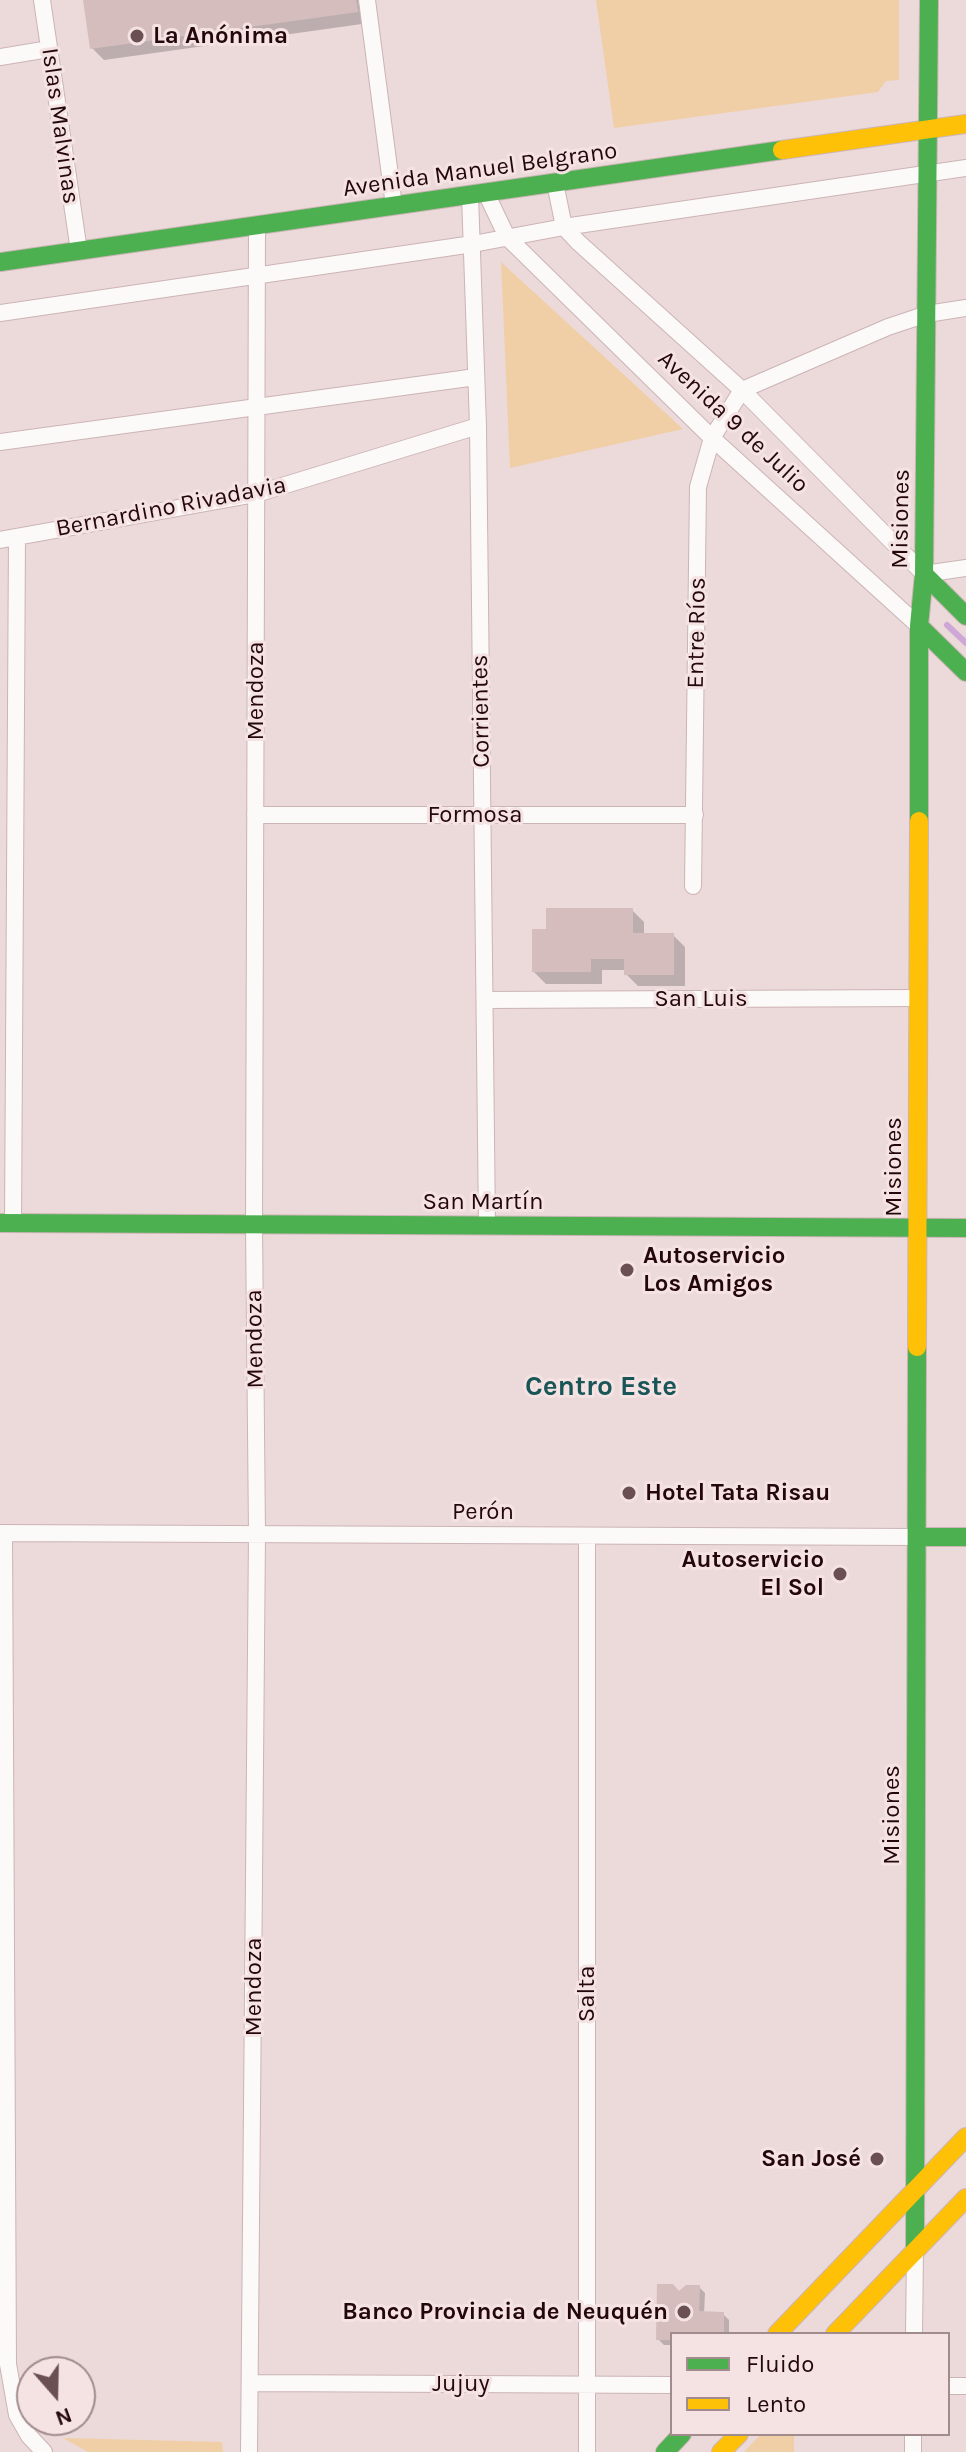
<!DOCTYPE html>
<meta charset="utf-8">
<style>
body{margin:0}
#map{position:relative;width:966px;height:2452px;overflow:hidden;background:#ecd9da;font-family:Karla,sans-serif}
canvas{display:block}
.legend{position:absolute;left:670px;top:2332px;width:280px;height:104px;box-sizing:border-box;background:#f5e3e3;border:2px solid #a18b8c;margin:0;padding:10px 14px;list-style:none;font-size:24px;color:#24070a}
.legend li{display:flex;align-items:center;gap:16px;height:40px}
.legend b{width:40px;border:2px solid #a18b8c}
.north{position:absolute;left:16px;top:2356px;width:80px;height:80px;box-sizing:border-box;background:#f5e3e3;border:2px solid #a18b8c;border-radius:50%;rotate:160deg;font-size:22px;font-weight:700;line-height:32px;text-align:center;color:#24070a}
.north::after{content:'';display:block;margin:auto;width:28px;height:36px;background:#6a5053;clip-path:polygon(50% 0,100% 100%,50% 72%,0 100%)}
</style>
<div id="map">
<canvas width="966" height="2452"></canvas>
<ul class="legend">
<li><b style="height:10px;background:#4caf50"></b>Fluido</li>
<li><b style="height:10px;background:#ffc107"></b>Lento</li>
</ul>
<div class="north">N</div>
</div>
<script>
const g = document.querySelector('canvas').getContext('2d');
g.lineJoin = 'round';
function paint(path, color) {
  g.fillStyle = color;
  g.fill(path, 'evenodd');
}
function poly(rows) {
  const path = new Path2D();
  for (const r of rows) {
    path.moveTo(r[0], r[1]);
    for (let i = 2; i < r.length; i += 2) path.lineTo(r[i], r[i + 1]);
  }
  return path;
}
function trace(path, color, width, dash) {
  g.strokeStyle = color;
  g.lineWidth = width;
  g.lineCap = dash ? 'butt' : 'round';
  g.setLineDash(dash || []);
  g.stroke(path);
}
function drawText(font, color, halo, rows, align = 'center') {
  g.font = font + ' Karla,sans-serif';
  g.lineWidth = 6;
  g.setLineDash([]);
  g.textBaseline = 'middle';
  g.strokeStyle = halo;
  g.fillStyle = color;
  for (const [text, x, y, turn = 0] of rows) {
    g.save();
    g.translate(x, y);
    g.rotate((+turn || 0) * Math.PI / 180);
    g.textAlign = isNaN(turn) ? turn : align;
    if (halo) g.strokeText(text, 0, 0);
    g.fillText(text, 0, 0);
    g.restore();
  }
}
paint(poly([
 [596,0,899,0,899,80,886,81,878,92,614,128],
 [501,262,683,429,510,468],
 [761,2434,794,2434,794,2452,744,2452],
 [63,2438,222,2442,223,2452,88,2452]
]), '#f0cfa7');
paint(poly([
 [85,0,358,0,362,24,104,60,92,48],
 [632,910,644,922,644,935,673,935,685,947,685,986,638,986,626,974,626,970,602,970,602,984,546,984,534,972,548,931],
 [699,2287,705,2293,704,2314,723,2314,729,2320,729,2334,672,2334,672,2345,664,2345,658,2339,679,2293]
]), '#0003');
trace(poly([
 [947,625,966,643]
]), '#cfa7d6', 6);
paint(poly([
 [83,0,356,0,358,12,90,49],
 [546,908,633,908,633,933,674,933,674,975,624,975,624,959,591,959,591,972,532,972,532,929,546,929],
 [657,2284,673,2284,679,2291,686,2285,700,2285,699,2311,724,2312,724,2334,672,2334,672,2340,656,2340]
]), '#d5bdbe');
const street = poly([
 [42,0,79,251],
 [367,0,394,206],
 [0,57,49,49],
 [555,183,564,227,578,242,742,390,924,574,966,568],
 [486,193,507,237,712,438,919,626],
 [470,195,478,426,487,1226],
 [0,313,473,244,564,227,966,168],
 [0,442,476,377],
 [0,540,256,494,478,426],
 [255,815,695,815],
 [693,886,698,487,712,438,742,390,888,327,927,314,966,308],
 [485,1000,918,998],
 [13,1223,17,538],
 [0,1533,917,1537],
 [4,1533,8,2364,17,2415,29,2436,44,2452],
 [914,2334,915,2251],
 [250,2383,672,2385],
 [948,2386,966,2386],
 [249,2452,257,1534,254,1225,257,226],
 [587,2452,587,1536],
 [913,2452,913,2434]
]);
const fast = poly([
 [0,262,782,150],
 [924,574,966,616],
 [919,626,966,672],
 [919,821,919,626,924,574,929,0],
 [0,1223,966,1228],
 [917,1537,966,1537],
 [915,2251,917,1347],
 [665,2452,682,2434]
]);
const slow = poly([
 [782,150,966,124],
 [917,1347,919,821],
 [777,2334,966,2137],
 [835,2334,966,2198],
 [721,2452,739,2434]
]);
trace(street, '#ccb4b5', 18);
trace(fast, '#ccb4b5', 20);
trace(slow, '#ccb4b5', 20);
trace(street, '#fcf9f9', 16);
trace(fast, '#4caf50', 18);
trace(slow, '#ffc107', 18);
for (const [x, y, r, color] of [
 [137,36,8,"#6a5053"],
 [627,1270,8,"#6a5053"],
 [629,1493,8,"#6a5053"],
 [840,1574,8,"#6a5053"],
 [877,2159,8,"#6a5053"],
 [684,2312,8,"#6a5053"]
]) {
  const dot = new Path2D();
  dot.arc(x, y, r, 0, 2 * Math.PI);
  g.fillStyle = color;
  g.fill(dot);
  trace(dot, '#f5e3e3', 3);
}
drawText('bold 24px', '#24070a', '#f5e3e3', [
 ["La Anónima",153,36],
 ["Autoservicio",643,1256],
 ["Los Amigos",643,1284],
 ["Hotel Tata Risau",645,1493],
 ["Autoservicio",824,1560,"right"],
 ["El Sol",824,1588,"right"],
 ["San José",861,2159,"right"],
 ["Banco Provincia de Neuquén",668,2312,"right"]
], 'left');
drawText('24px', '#24070a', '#f5e3e3', [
 ["Islas Malvinas",60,126,82],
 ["Avenida Manuel Belgrano",480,170,-8],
 ["Avenida 9 de Julio",733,422,43],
 ["Bernardino Rivadavia",171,507,-11],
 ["Misiones",901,519,-89],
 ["Entre Ríos",697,633,-89],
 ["Mendoza",256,691,-90],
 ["Corrientes",481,711,-91],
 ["Formosa",475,815],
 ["San Luis",701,999],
 ["Misiones",894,1167,-90],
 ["San Martín",483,1202],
 ["Mendoza",255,1339,-91],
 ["Perón",483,1512],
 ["Misiones",892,1815,-90],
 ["Mendoza",254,1987,-90],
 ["Salta",587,1994,-90],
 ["Jujuy",461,2384]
]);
drawText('bold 28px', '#1a5658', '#f5e3e3', [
 ["Centro Este",601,1387]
]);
</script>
